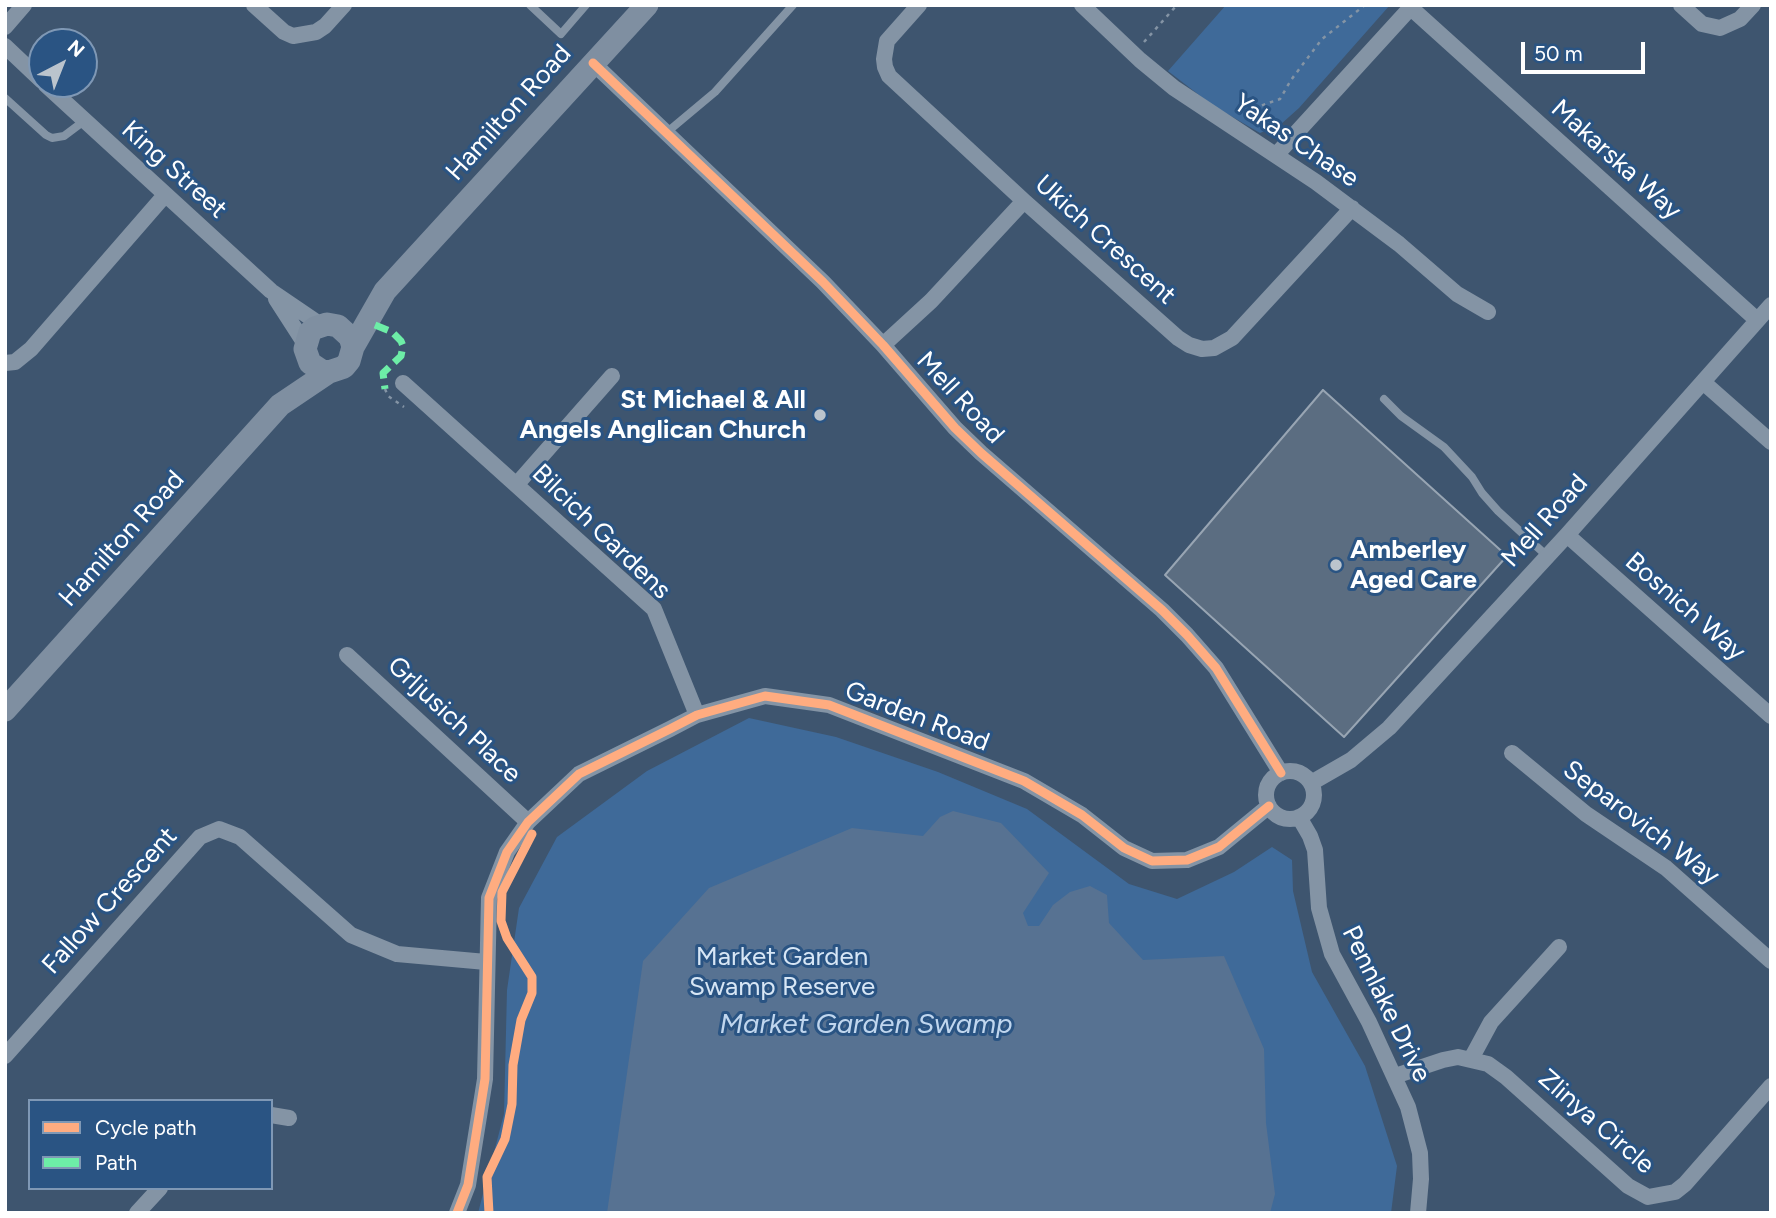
<!DOCTYPE html>
<style>
body{margin:0}
#map{position:relative;width:1776px;height:1218px;overflow:hidden;background:#3e556f;font-family:Figtree,sans-serif}
canvas{display:block}
.frame{position:absolute;inset:0;border:7px solid #fff;pointer-events:none}
.legend{position:absolute;left:28px;top:1099px;width:245px;height:91px;box-sizing:border-box;background:#2a5483;border:2px solid #7f98b5;margin:0;padding:9px 12px;list-style:none;font-size:21px;color:#fff}
.legend li{display:flex;align-items:center;gap:14px;height:35px}
.legend b{width:35px;border:2px solid #7f98b5}
.north{position:absolute;left:28px;top:28px;width:70px;height:70px;box-sizing:border-box;background:#2a5483;border:2px solid #7f98b5;border-radius:50%;rotate:42deg;font-size:19px;font-weight:700;line-height:28px;text-align:center;color:#fff}
.north::after{content:'';display:block;margin:auto;width:24px;height:32px;background:#bbc4cd;clip-path:polygon(50% 0,100% 100%,50% 72%,0 100%)}
.scale{position:absolute;left:1521px;top:42px;width:124px;height:32px;box-sizing:border-box;border:4px solid #fff;border-top:0;padding-left:9px;font-size:21px;line-height:24px;white-space:nowrap;color:#fff;-webkit-text-stroke:5px #2a5483;paint-order:stroke}
</style>
<div id="map">
<canvas width="1776" height="1218"></canvas>
<div class="frame"></div>
<ul class="legend">
<li><b style="height:9px;background:#ffac80"></b>Cycle path</li>
<li><b style="height:9px;background:#6deda7"></b>Path</li>
</ul>
<div class="north">N</div>
<div class="scale">50 m</div>
</div>
<script>
const g = document.querySelector('canvas').getContext('2d');
g.lineJoin = 'round';
function paint(path, color) {
  g.fillStyle = color;
  g.fill(path, 'evenodd');
}
function poly(rows) {
  const path = new Path2D();
  for (const r of rows) {
    if (r.length === 3) {
      path.moveTo(r[0] + r[2], r[1]);
      path.arc(r[0], r[1], r[2], 0, 2 * Math.PI);
      continue;
    }
    path.moveTo(r[0], r[1]);
    for (let i = 2; i < r.length; i += 2) path.lineTo(r[i], r[i + 1]);
  }
  return path;
}
function trace(path, color, width, dash) {
  g.strokeStyle = color;
  g.lineWidth = width;
  g.lineCap = dash ? 'butt' : 'round';
  g.setLineDash(dash || []);
  g.stroke(path);
}
function drawText(font, color, halo, rows, align = 'center') {
  g.font = font + ' Figtree,sans-serif';
  g.lineWidth = 6;
  g.setLineDash([]);
  g.textBaseline = 'middle';
  g.strokeStyle = halo;
  g.fillStyle = color;
  for (const [text, x, y, turn = 0] of rows) {
    g.save();
    g.translate(x, y);
    g.rotate((+turn || 0) * Math.PI / 180);
    g.textAlign = isNaN(turn) ? turn : align;
    if (halo) g.strokeText(text, 0, 0);
    g.fillText(text, 0, 0);
    g.restore();
  }
}
paint(poly([
 [1226,5,1390,5,1299,108,1280,125,1260,133,1212,105,1168,71],
 [749,718,836,737,938,772,1027,809,1129,884,1177,899,1234,872,1272,847,1292,860,1293,891,1312,972,1365,1066,1397,1166,1391,1213,478,1213,504,1114,507,990,519,908,557,837,647,771]
]), '#3f6a99');
paint(poly([
 [953,811,1001,823,1049,873,1023,913,1028,926,1039,926,1053,905,1070,892,1090,886,1107,895,1109,923,1143,960,1224,956,1264,1049,1266,1123,1275,1194,1270,1213,607,1213,643,961,709,888,852,828,923,836,940,817]
]), '#577292');
const building = poly([
 [1323,390,1507,556,1344,737,1165,575,1323,390]
]);
paint(building, '#5b6d81');
trace(building, '#98a5b3', 2);
trace(poly([
 [1144,42,1177,5],
 [1251,118,1260,106,1280,99,1291,80,1322,39,1365,5],
 [385,389,388,396,404,407]
]), '#8494a5', 2.5, [3.5, 5]);
trace(poly([
 [530,5,561,34,586,5],
 [5,98,46,135,52,138,64,136,84,121],
 [666,133,715,92,793,5],
 [1384,399,1401,416,1444,447,1472,477,1482,493,1498,511,1547,556]
]), '#8494a5', 8);
trace(poly([
 [254,5,284,32,293,36,316,32,325,26,344,5],
 [919,5,887,41,884,59,885,67,889,76,1024,201,1178,338,1189,345,1202,349,1214,348,1232,338,1352,208],
 [1082,5,1140,60,1174,88,1316,182,1399,244,1457,294,1488,312],
 [1681,5,1702,24,1720,28,1740,19,1753,5],
 [1411,8,1757,320],
 [5,27,24,5],
 [5,46,42,81],
 [593,63,823,282,883,345,955,428,981,453,1162,610,1187,635,1216,668,1281,773],
 [45,84,271,291,321,325],
 [1277,154,1413,5],
 [276,299,305,344],
 [883,345,931,301,1024,201],
 [5,363,15,362,31,349,165,195],
 [1703,382,1771,442],
 [403,383,654,609,697,715],
 [517,484,612,376],
 [1567,535,1771,716],
 [347,655,528,822],
 [1512,753,1586,814,1666,868,1771,961],
 [1290,795,24],
 [1311,783,1351,760,1389,728,1567,535,1771,305],
 [1299,817,1310,836,1315,850,1319,908,1332,954,1369,1022,1408,1107,1420,1153,1421,1179,1418,1213],
 [5,1056,200,837,219,829,240,837,351,935,397,954,486,962],
 [1471,1059,1491,1022,1559,947],
 [1395,1076,1443,1060,1458,1057,1488,1064,1506,1077,1628,1186,1648,1197,1675,1192,1685,1184,1771,1086],
 [271,1115,289,1118],
 [137,1213,160,1188],
 [457,1213,468,1185,485,1079,489,898,507,852,528,822,579,774,670,729,697,715,765,696,829,705,1024,781,1082,815,1124,848,1152,861,1187,860,1219,847,1269,806]
]), '#8494a5', 16);
trace(poly([
 [353,347,385,291,647,5],
 [5,710,280,405,329,372,344,367,349,361,353,347,350,337,338,326,327,324,315,328,310,332,305,349,310,363,322,371,329,372]
]), '#7f8fa1', 23);
trace(poly([
 [375,325,392,332,401,341,403,346,401,356,383,373,385,389]
]), '#6deda7', 7, [14, 7]);
trace(poly([
 [593,63,823,282,883,345,955,428,981,453,1162,610,1187,635,1216,668,1281,773],
 [457,1213,468,1185,485,1079,489,898,507,852,528,822,579,774,670,729,697,715,765,696,829,705,1024,781,1082,815,1124,848,1152,861,1187,860,1219,847,1269,806],
 [489,1213,487,1177,505,1139,512,1104,513,1065,521,1020,532,993,532,977,507,938,501,921,502,892,532,834]
]), '#ffac80', 9);
for (const [x, y, r, color] of [
 [820,415,7,"#bbc4cd"],
 [1336,565,7,"#bbc4cd"]
]) {
  const dot = new Path2D();
  dot.arc(x, y, r, 0, 2 * Math.PI);
  g.fillStyle = color;
  g.fill(dot);
  trace(dot, '#2a5483', 2.5);
}
drawText('26px', '#fff', '#2a5483', [
 ["Hamilton Road",509,113,-48],
 ["Yakas Chase",1296,141,34],
 ["Makarska Way",1616,160,42],
 ["King Street",174,170,42],
 ["Ukich Crescent",1105,240,42],
 ["Mell Road",960,398,47],
 ["Mell Road",1545,521,-48],
 ["Bilcich Gardens",601,532,44],
 ["Hamilton Road",122,539,-48],
 ["Bosnich Way",1685,607,41],
 ["Garden Road",917,717,21],
 ["Grljusich Place",454,720,43],
 ["Separovich Way",1641,823,37],
 ["Fallow Crescent",110,901,-48],
 ["Pennlake Drive",1386,1004,64],
 ["Zlinya Circle",1596,1122,41]
]);
drawText('bold 26px', '#fff', '#2a5483', [
 ["St Michael & All",806,400],
 ["Angels Anglican Church",806,430],
 ["Amberley",1350,550,"left"],
 ["Aged Care",1350,580,"left"]
], 'right');
drawText('26px', '#d7e6f5', '#2a5483', [
 ["Market Garden",782,957],
 ["Swamp Reserve",782,987]
]);
drawText('italic 28px', '#c0d6ee', '#2a5483', [
 ["Market Garden Swamp",866,1025]
]);
</script>
